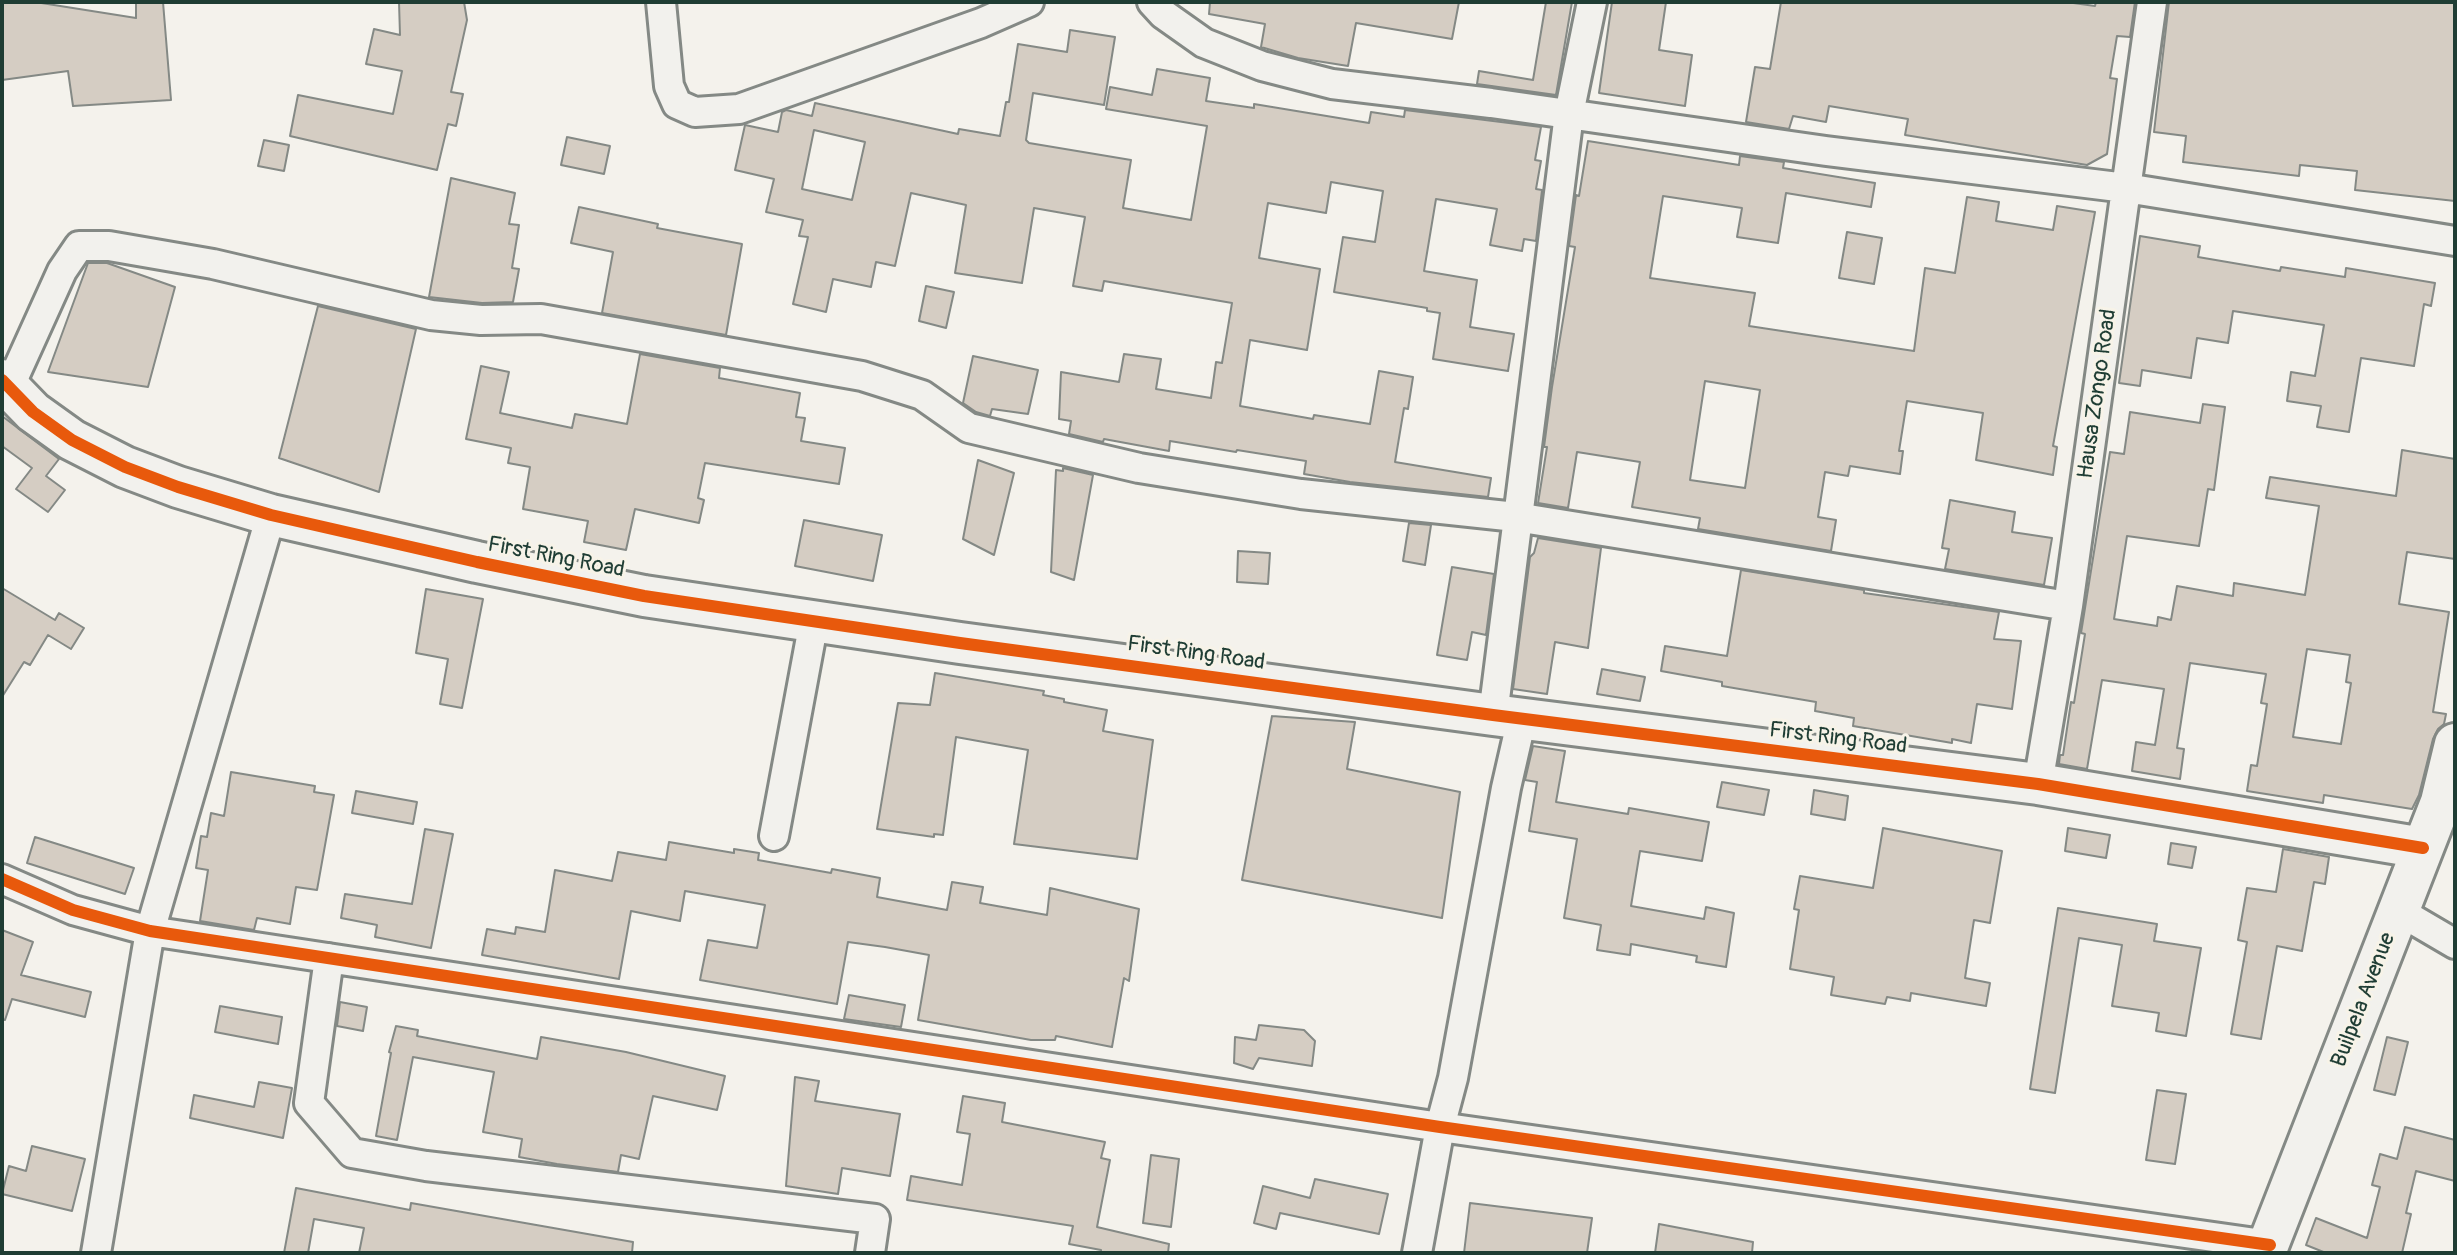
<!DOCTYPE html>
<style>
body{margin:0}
#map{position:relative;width:2457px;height:1255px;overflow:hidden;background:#f4f2ec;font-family:Pangolin,sans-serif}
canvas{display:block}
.frame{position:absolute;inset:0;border:4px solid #1f3d34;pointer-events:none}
</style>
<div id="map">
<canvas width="2457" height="1255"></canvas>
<div class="frame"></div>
</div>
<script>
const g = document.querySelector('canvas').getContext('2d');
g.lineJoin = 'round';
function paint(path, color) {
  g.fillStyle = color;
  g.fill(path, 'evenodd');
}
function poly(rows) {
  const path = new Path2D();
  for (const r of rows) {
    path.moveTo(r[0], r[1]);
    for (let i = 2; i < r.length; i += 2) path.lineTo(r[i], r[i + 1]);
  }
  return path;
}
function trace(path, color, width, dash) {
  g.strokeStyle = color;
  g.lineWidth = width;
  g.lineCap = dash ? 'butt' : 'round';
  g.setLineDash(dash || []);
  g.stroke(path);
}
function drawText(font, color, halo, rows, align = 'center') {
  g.font = font + ' Pangolin,sans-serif';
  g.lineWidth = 6;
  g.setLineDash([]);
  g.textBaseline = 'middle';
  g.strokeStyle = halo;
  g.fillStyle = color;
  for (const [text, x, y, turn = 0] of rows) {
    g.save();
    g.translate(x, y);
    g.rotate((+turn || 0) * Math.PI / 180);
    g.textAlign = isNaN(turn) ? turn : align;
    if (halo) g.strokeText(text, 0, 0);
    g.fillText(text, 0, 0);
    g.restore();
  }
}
const building = poly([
 [2,2,35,2,136,18,136,2,163,2,171,100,73,106,68,71,2,80,2,2],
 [399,2,464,2,467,20,451,92,463,94,456,126,448,124,437,170,290,136,298,95,393,114,402,71,366,64,374,29,400,35,399,2],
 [1210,2,1459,2,1452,39,1356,23,1348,66,1298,58,1261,47,1265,24,1209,14,1210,2],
 [1546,2,1572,2,1556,95,1477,84,1479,71,1533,80,1546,2],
 [1612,2,1666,2,1659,50,1692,55,1685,106,1599,93,1612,2],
 [1781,2,2066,2,2095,6,2096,2,2135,2,2130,37,2117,36,2110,78,2117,79,2107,154,2087,165,1905,135,1908,119,1829,106,1826,122,1793,116,1789,129,1746,122,1755,67,1770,69,1781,2],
 [2169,2,2455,2,2455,201,2355,190,2357,171,2300,165,2299,176,2183,162,2186,136,2154,132,2169,2],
 [1070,30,1115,37,1104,105,1033,93,1026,140,1029,143,1131,160,1123,208,1191,220,1207,126,1106,109,1110,87,1152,95,1157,69,1210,78,1206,101,1254,108,1254,104,1369,123,1371,112,1404,117,1405,110,1541,127,1535,160,1541,161,1536,189,1542,190,1536,241,1524,239,1522,251,1490,245,1497,209,1436,199,1424,271,1477,280,1470,327,1514,334,1508,371,1433,359,1440,313,1427,311,1427,308,1334,292,1343,237,1375,242,1383,191,1331,182,1326,213,1268,203,1259,258,1320,269,1307,350,1250,340,1240,406,1313,419,1314,415,1370,424,1379,371,1413,377,1408,409,1404,408,1395,462,1491,478,1488,497,1350,482,1304,474,1306,461,1237,450,1236,452,1170,441,1169,451,1104,439,1103,442,1069,434,1071,421,1059,419,1061,372,1119,382,1124,354,1161,359,1156,389,1211,398,1216,362,1222,363,1232,303,1104,281,1102,291,1073,286,1085,217,1034,208,1022,283,955,273,966,205,911,193,895,266,876,262,871,287,833,279,826,312,793,304,808,237,799,236,803,220,766,212,774,179,735,170,745,125,778,132,782,112,786,110,812,116,815,103,958,134,959,129,1000,136,1006,102,1009,102,1018,44,1067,52,1070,30],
 [814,130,865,142,852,200,802,189,814,130],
 [567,137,610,146,604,174,561,165,567,137],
 [264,140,289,145,284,171,258,166,264,140],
 [1588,141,1739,165,1740,156,1784,162,1783,168,1875,183,1871,207,1786,193,1778,243,1737,237,1742,208,1663,196,1650,278,1755,293,1749,326,1914,351,1925,268,1955,273,1967,197,1999,202,1996,221,2053,230,2057,206,2095,212,2053,446,2057,447,2053,475,1976,460,1983,413,1907,401,1899,451,1903,451,1900,474,1850,466,1848,476,1825,472,1818,517,1836,520,1831,551,1698,529,1700,518,1632,507,1640,462,1577,452,1568,508,1538,503,1547,447,1544,447,1552,387,1575,247,1569,246,1576,195,1579,196,1588,141],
 [1705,381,1760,390,1745,488,1690,480,1705,381],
 [451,178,515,193,509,224,519,225,512,268,519,269,513,302,482,303,429,297,451,178],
 [579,207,658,224,657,228,742,244,726,335,602,313,613,252,571,243,579,207],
 [1847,232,1882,238,1874,284,1839,278,1847,232],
 [2140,236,2200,246,2198,257,2280,271,2281,267,2345,277,2346,268,2435,283,2431,306,2424,304,2414,366,2361,358,2349,432,2317,427,2321,406,2287,401,2291,372,2315,376,2324,325,2233,311,2228,343,2197,338,2191,378,2142,370,2140,386,2119,383,2140,236],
 [88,263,107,263,175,287,148,387,48,372,88,263],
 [926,286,954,292,946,328,919,321,926,286],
 [318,306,416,329,379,492,279,458,318,306],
 [640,354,720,368,719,378,800,393,796,417,805,418,801,441,845,448,839,484,705,463,698,498,704,500,699,523,635,509,626,550,584,542,588,521,523,509,530,467,508,463,511,448,466,439,481,366,509,372,500,413,572,428,575,414,627,424,640,354],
 [973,356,1038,370,1028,414,992,409,990,416,976,412,963,403,973,356],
 [2203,404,2225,407,2214,490,2208,489,2199,546,2127,536,2114,619,2157,626,2158,617,2171,620,2177,586,2233,596,2234,583,2305,595,2319,506,2266,498,2270,477,2396,496,2402,450,2455,459,2455,559,2407,552,2399,604,2449,612,2433,712,2446,714,2444,724,2438,729,2433,739,2419,795,2412,809,2324,795,2323,803,2247,791,2251,765,2257,766,2267,704,2261,703,2266,674,2190,663,2177,748,2184,749,2180,779,2132,771,2136,742,2155,745,2164,689,2102,680,2087,769,2059,764,2060,755,2063,755,2071,702,2074,703,2085,634,2081,633,2110,452,2124,454,2130,412,2200,423,2203,404],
 [2307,649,2350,655,2346,682,2351,683,2341,744,2293,737,2307,649],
 [2,416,59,459,46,476,65,490,48,512,16,489,32,468,2,446,2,416],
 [978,460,1014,473,994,555,963,539,978,460],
 [1063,468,1093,475,1074,580,1051,572,1056,470,1063,471,1063,468],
 [1950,500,2015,512,2012,532,2052,538,2044,585,1945,569,1949,549,1942,548,1950,500],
 [804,520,882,535,873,581,795,566,804,520],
 [1409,523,1431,525,1425,565,1403,561,1409,523],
 [1538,538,1601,548,1588,648,1555,642,1547,694,1513,689,1530,557,1534,553,1538,538],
 [1238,551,1270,553,1268,584,1237,582,1238,551],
 [1452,567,1494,574,1486,635,1472,632,1467,660,1437,655,1452,567],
 [1741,570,1864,590,1864,593,1999,612,1994,639,2021,641,2012,709,1977,704,1971,743,1952,739,1952,743,1853,726,1854,718,1815,711,1816,702,1722,686,1722,682,1661,671,1665,646,1727,656,1741,570],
 [2,588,55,620,59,613,84,628,71,649,48,635,30,665,24,662,2,697,2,588],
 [426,589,483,599,462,708,440,704,448,659,416,653,426,589],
 [1602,669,1645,677,1640,701,1597,694,1602,669],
 [935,673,1044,691,1043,695,1064,699,1064,702,1107,710,1103,731,1153,740,1137,859,1014,844,1028,750,956,737,943,835,934,834,934,837,877,829,898,703,930,705,935,673],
 [1272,716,1355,722,1347,769,1460,792,1442,918,1242,880,1272,716],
 [1533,746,1565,751,1556,802,1628,814,1629,808,1709,822,1702,861,1640,851,1631,906,1704,919,1706,907,1734,913,1726,967,1696,962,1697,956,1631,944,1630,955,1597,950,1601,925,1564,918,1577,839,1529,831,1537,782,1525,780,1533,746],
 [231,772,315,786,314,792,334,795,317,890,296,887,290,924,257,918,254,930,200,921,208,870,196,868,201,836,207,837,211,813,224,816,231,772],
 [1722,782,1769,790,1764,815,1717,807,1722,782],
 [1814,790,1848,796,1845,820,1811,814,1814,790],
 [356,791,417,802,413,824,352,813,356,791],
 [1883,828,2002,851,1990,923,1974,920,1965,978,1990,983,1986,1006,1911,993,1910,1001,1887,997,1885,1004,1831,995,1834,977,1790,969,1799,910,1794,909,1800,876,1873,888,1883,828],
 [2068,828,2110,835,2106,858,2065,851,2068,828],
 [425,829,453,834,431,948,375,937,377,925,341,918,345,894,412,904,425,829],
 [35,837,134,868,125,894,27,863,35,837],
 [669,842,734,853,734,849,759,853,758,860,831,873,832,869,880,878,877,897,947,910,952,882,983,887,980,903,1047,915,1050,888,1139,909,1129,981,1124,978,1112,1047,1056,1036,1055,1040,1031,1040,918,1020,929,955,885,947,848,942,837,1004,700,980,708,940,757,948,765,905,685,891,680,921,631,911,619,979,482,955,487,929,515,934,516,927,545,932,555,870,612,881,618,852,666,860,669,842],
 [2171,843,2196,847,2192,868,2168,864,2171,843],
 [2283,849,2329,857,2325,884,2314,882,2302,951,2277,946,2261,1039,2231,1034,2247,942,2238,940,2247,888,2276,892,2283,849],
 [2058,908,2157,924,2154,941,2201,948,2186,1036,2156,1031,2159,1013,2112,1006,2122,945,2079,938,2055,1093,2030,1089,2058,908],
 [2,930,33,942,21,975,91,992,85,1017,12,999,5,1020,2,1019,2,930],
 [849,995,905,1005,901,1027,844,1019,849,995],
 [340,1002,367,1007,363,1031,337,1026,340,1002],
 [220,1006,282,1017,278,1044,215,1032,220,1006],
 [1259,1025,1304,1030,1315,1041,1312,1066,1259,1058,1253,1069,1234,1063,1235,1037,1256,1040,1259,1025],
 [396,1026,418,1030,417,1036,537,1059,541,1037,626,1052,725,1076,717,1110,653,1096,639,1159,621,1155,618,1172,557,1164,519,1157,522,1139,483,1132,494,1072,413,1057,397,1140,376,1136,391,1053,389,1052,396,1026],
 [2387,1037,2408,1042,2395,1095,2374,1090,2387,1037],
 [795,1077,819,1081,815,1101,900,1114,890,1176,842,1168,838,1194,786,1186,795,1077],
 [259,1082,292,1088,283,1138,190,1118,194,1095,254,1107,259,1082],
 [2157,1090,2186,1094,2175,1164,2146,1160,2157,1090],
 [963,1096,1005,1103,1002,1122,1105,1142,1101,1158,1110,1160,1097,1227,1169,1244,1168,1253,1101,1253,1101,1250,1069,1244,1073,1226,907,1200,911,1176,962,1185,970,1134,957,1132,963,1096],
 [2405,1127,2455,1140,2455,1181,2416,1171,2406,1213,2411,1214,2402,1253,2326,1253,2306,1245,2316,1218,2367,1238,2380,1187,2372,1185,2380,1154,2397,1159,2405,1127],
 [32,1146,85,1159,72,1211,2,1194,9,1166,26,1171,32,1146],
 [1151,1155,1179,1159,1171,1227,1143,1223,1151,1155],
 [1315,1179,1388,1194,1379,1234,1280,1213,1276,1229,1254,1223,1263,1186,1310,1198,1315,1179],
 [296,1188,410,1210,411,1203,633,1242,632,1253,359,1253,364,1228,314,1219,308,1253,284,1253,296,1188],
 [1470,1203,1592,1218,1587,1253,1464,1253,1470,1203],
 [1659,1224,1753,1242,1752,1253,1655,1253,1659,1224]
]);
paint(building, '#d5cdc3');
trace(building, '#848985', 2);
const street = poly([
 [661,2,669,86,677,104,695,112,739,109,981,23,1029,2],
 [1152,2,1163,14,1204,43,1262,66,1332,84,1491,103,1826,151,2126,188,2455,241],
 [9,388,62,271,79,246,109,246,213,264,431,315,481,320,541,319,862,376,922,395,969,428,1139,468,1301,494,1516,517,2068,606],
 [1493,715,1569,114,1592,2],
 [2038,784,2068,606,2152,2],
 [774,836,814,621],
 [2,879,73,910,150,931,1440,1127,2270,1245],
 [2397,910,2455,944],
 [329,958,309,1103,352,1153,426,1166,875,1219,870,1253],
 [96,1253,150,931,271,515],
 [1417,1253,1440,1127,1453,1078,1506,788,1522,718]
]);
const secondary = poly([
 [2,380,33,412,72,440,125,467,178,487,271,515,477,562,644,596,960,643,1493,715,2038,784,2423,848],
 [2265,1253,2441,802,2455,744]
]);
trace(street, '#848985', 34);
trace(secondary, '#848985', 46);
trace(street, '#f2f1ed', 28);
trace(secondary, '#f2f1ed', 40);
trace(poly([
 [2,380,33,412,72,440,125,467,178,487,271,515,477,562,644,596,960,643,1493,715,2038,784,2423,848],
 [2,879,73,910,150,931,1440,1127,2270,1245]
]), '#e8590c', 12);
drawText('22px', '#1f3d34', '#f7f3e8', [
 ["Hausa Zongo Road",2098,394,-82],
 ["First Ring Road",556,558,11],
 ["First Ring Road",1196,654,8],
 ["First Ring Road",1838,739,7],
 ["Builpela Avenue",2364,1000,-69]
]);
</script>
